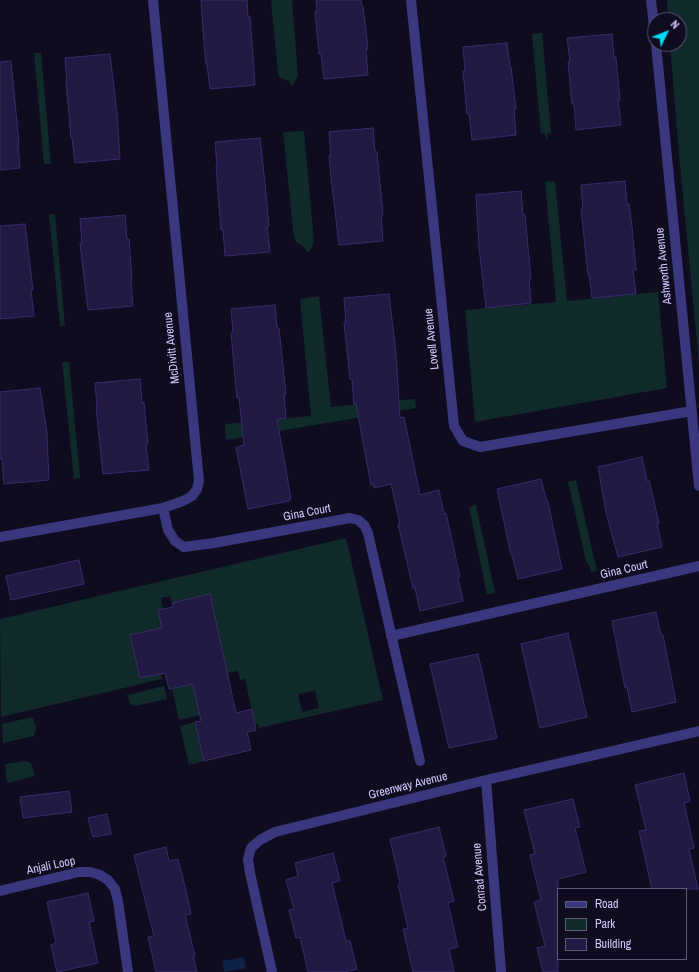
<!DOCTYPE html>
<style>
body{margin:0}
#map{position:relative;width:699px;height:972px;overflow:hidden;background:#100c20;font-family:"Archivo Narrow",sans-serif}
canvas{display:block}
.legend{position:absolute;left:557px;top:888px;width:130px;height:72px;box-sizing:border-box;background:#100c20;border:1px solid #5e5879;margin:0;padding:5px 7px;list-style:none;font-size:12px;color:#d2cbff}
.legend li{display:flex;align-items:center;gap:8px;height:20px}
.legend b{width:20px;border:1px solid #5e5879}
.north{position:absolute;left:647px;top:12px;width:40px;height:40px;box-sizing:border-box;background:#100c20;border:1px solid #5e5879;border-radius:50%;rotate:47deg;font-size:11px;font-weight:700;line-height:16px;text-align:center;color:#d2cbff}
.north::after{content:'';display:block;margin:auto;width:14px;height:18px;background:#00daf6;clip-path:polygon(50% 0,100% 100%,50% 72%,0 100%)}
</style>
<div id="map">
<canvas width="699" height="972"></canvas>
<ul class="legend">
<li><b style="height:5px;background:#3b377f"></b>Road</li>
<li><b style="height:11px;background:#102a29"></b>Park</li>
<li><b style="height:11px;background:#211941"></b>Building</li>
</ul>
<div class="north">N</div>
</div>
<script>
const g = document.querySelector('canvas').getContext('2d');
g.lineJoin = 'round';
function paint(path, color) {
  g.fillStyle = color;
  g.fill(path, 'evenodd');
}
function poly(rows) {
  const path = new Path2D();
  for (const r of rows) {
    path.moveTo(r[0], r[1]);
    for (let i = 2; i < r.length; i += 2) path.lineTo(r[i], r[i + 1]);
  }
  return path;
}
function trace(path, color, width, dash) {
  g.strokeStyle = color;
  g.lineWidth = width;
  g.lineCap = dash ? 'butt' : 'round';
  g.setLineDash(dash || []);
  g.stroke(path);
}
function drawText(font, color, halo, rows, align = 'center') {
  g.font = font + ' "Archivo Narrow",sans-serif';
  g.lineWidth = 3;
  g.setLineDash([]);
  g.textBaseline = 'middle';
  g.strokeStyle = halo;
  g.fillStyle = color;
  for (const [text, x, y, turn = 0] of rows) {
    g.save();
    g.translate(x, y);
    g.rotate((+turn || 0) * Math.PI / 180);
    g.textAlign = isNaN(turn) ? turn : align;
    if (halo) g.strokeText(text, 0, 0);
    g.fillText(text, 0, 0);
    g.restore();
  }
}
paint(poly([
 [271,0,292,0,298,76,294,83,293,86,292,86,289,81,281,78,278,74],
 [667,0,699,0,699,364,679,154,670,44,679,44,679,20,668,20],
 [542,33,551,133,547,134,548,139,546,139,545,134,541,134,532,34],
 [34,53,41,53,51,164,44,164],
 [304,131,314,241,310,252,307,252,304,247,296,242,294,238,283,132],
 [555,181,567,301,658,292,667,388,475,422,465,310,556,302,545,182],
 [49,214,55,214,65,326,60,326],
 [319,296,331,407,415,399,416,408,226,440,225,424,311,416,300,299],
 [62,362,69,362,80,478,74,479],
 [576,480,597,571,591,572,589,565,586,561,568,482],
 [476,505,495,593,487,595,469,507],
 [346,538,383,700,259,728,258,724,255,724,245,679,240,680,238,671,227,673,210,595,172,603,170,596,161,598,163,609,162,628,131,635,161,674,162,679,1,717,0,619],
 [315,691,319,708,302,712,298,694],
 [193,684,200,715,179,720,172,689],
 [164,686,167,699,135,706,130,704,128,695],
 [33,717,36,728,34,736,3,743,2,724],
 [195,722,204,761,189,765,180,726],
 [26,761,31,763,35,776,7,783,5,764]
]), '#102a29');
paint(poly([
 [244,957,246,968,224,972,222,961]
]), '#0c2144');
const building = poly([
 [201,0,247,0,248,17,250,17,255,85,210,89,207,64,206,64,204,43,201,0],
 [316,0,361,0,362,6,363,6,368,49,366,49,368,75,324,79,321,54,319,54,315,11,317,11,316,0],
 [612,34,614,57,616,57,620,100,618,100,621,125,576,130,574,104,572,104,568,62,570,62,567,38,612,34],
 [507,43,510,67,511,67,516,109,514,110,516,135,472,140,469,114,467,114,463,71,465,71,463,47,507,43],
 [110,54,117,113,120,159,75,163,72,138,71,138,66,81,67,81,65,58,110,54],
 [11,61,19,143,18,144,20,168,0,170,0,62,11,61],
 [373,128,375,151,377,152,383,215,381,215,383,241,339,245,331,177,329,156,331,156,329,132,373,128],
 [260,138,265,183,269,226,267,226,270,252,225,256,223,230,221,230,216,166,217,166,215,142,260,138],
 [625,181,627,205,629,204,632,226,636,270,633,270,636,294,592,298,589,274,588,275,581,209,583,209,581,185,625,181],
 [521,191,523,215,525,215,527,236,531,279,529,279,531,303,486,308,479,247,476,195,521,191],
 [125,215,127,239,129,239,132,280,131,281,133,306,88,310,80,243,82,243,80,219,125,215],
 [25,224,33,290,31,290,34,316,0,319,0,226,25,224],
 [389,294,396,354,400,418,404,417,420,495,439,490,444,514,446,513,460,577,458,578,463,601,420,611,415,588,413,588,398,524,400,524,391,484,374,488,374,485,371,485,356,404,354,405,352,379,350,379,344,322,346,322,344,298,389,294],
 [275,305,277,328,279,328,286,394,284,394,286,418,277,419,291,499,289,499,289,501,248,509,236,447,244,445,239,398,237,398,231,333,233,333,231,309,275,305],
 [140,379,142,403,144,402,148,444,146,444,149,470,103,474,96,407,97,407,95,383,140,379],
 [40,388,47,433,49,480,4,484,2,458,0,459,0,392,40,388],
 [642,457,647,481,649,480,659,523,657,523,662,547,618,557,606,512,598,467,642,457],
 [541,479,547,502,548,502,562,569,518,579,512,555,511,555,497,489,541,479],
 [79,560,84,584,11,600,6,576,79,560],
 [210,594,236,713,252,709,256,730,247,732,251,750,204,761,195,722,201,721,193,684,169,689,165,673,140,678,130,635,162,628,158,610,173,607,172,603,210,594],
 [656,612,661,635,663,635,676,702,632,712,627,687,625,688,612,621,656,612],
 [568,633,587,717,540,728,521,644,568,633],
 [478,654,497,738,449,748,430,664,478,654],
 [684,773,690,801,684,803,694,848,689,849,698,889,652,889,639,831,646,830,635,785,684,773],
 [69,791,72,812,23,818,20,797,69,791],
 [573,799,580,827,575,828,586,872,558,879,558,972,543,972,537,948,545,946,534,902,541,900,530,855,535,854,524,810,573,799],
 [107,814,111,834,93,837,88,818,107,814],
 [439,827,446,856,443,857,454,901,448,903,458,947,449,949,454,972,413,972,403,929,408,928,398,884,400,883,390,839,439,827],
 [166,847,169,861,178,859,185,886,191,914,185,915,195,956,193,956,197,972,156,972,148,937,154,936,134,855,166,847],
 [333,853,340,881,332,883,346,941,350,941,357,969,344,972,308,972,300,937,296,938,289,910,294,909,286,880,298,876,295,863,333,853],
 [88,893,94,921,89,922,98,963,57,972,51,945,56,943,47,902,88,893]
]);
paint(building, '#211941');
trace(building, '#382a6d', 1);
trace(poly([
 [411,0,454,426,463,441,480,447,692,411],
 [651,0,655,36],
 [656,44,699,486],
 [163,508,168,530,175,541,184,547,214,543,350,518,358,520,364,525,368,533,420,761],
 [0,537,163,508,183,501,192,496,197,489,199,481,153,0],
 [391,636,699,566],
 [486,780,501,972],
 [0,891,79,872,90,872,100,875,108,880,115,889,118,901,128,972],
 [272,972,250,873,248,859,251,848,260,840,275,832,486,780,699,731]
]), '#3b377f', 10);
drawText('12px', '#d2cbff', '#100c20', [
 ["Ashworth Avenue",664,266,-96],
 ["Lovell Avenue",432,339,-96],
 ["McDivitt Avenue",172,348,-96],
 ["Gina Court",307,513,-11],
 ["Gina Court",624,570,-13],
 ["Greenway Avenue",408,786,-14],
 ["Anjali Loop",51,866,-12],
 ["Conrad Avenue",480,877,-95]
]);
</script>
